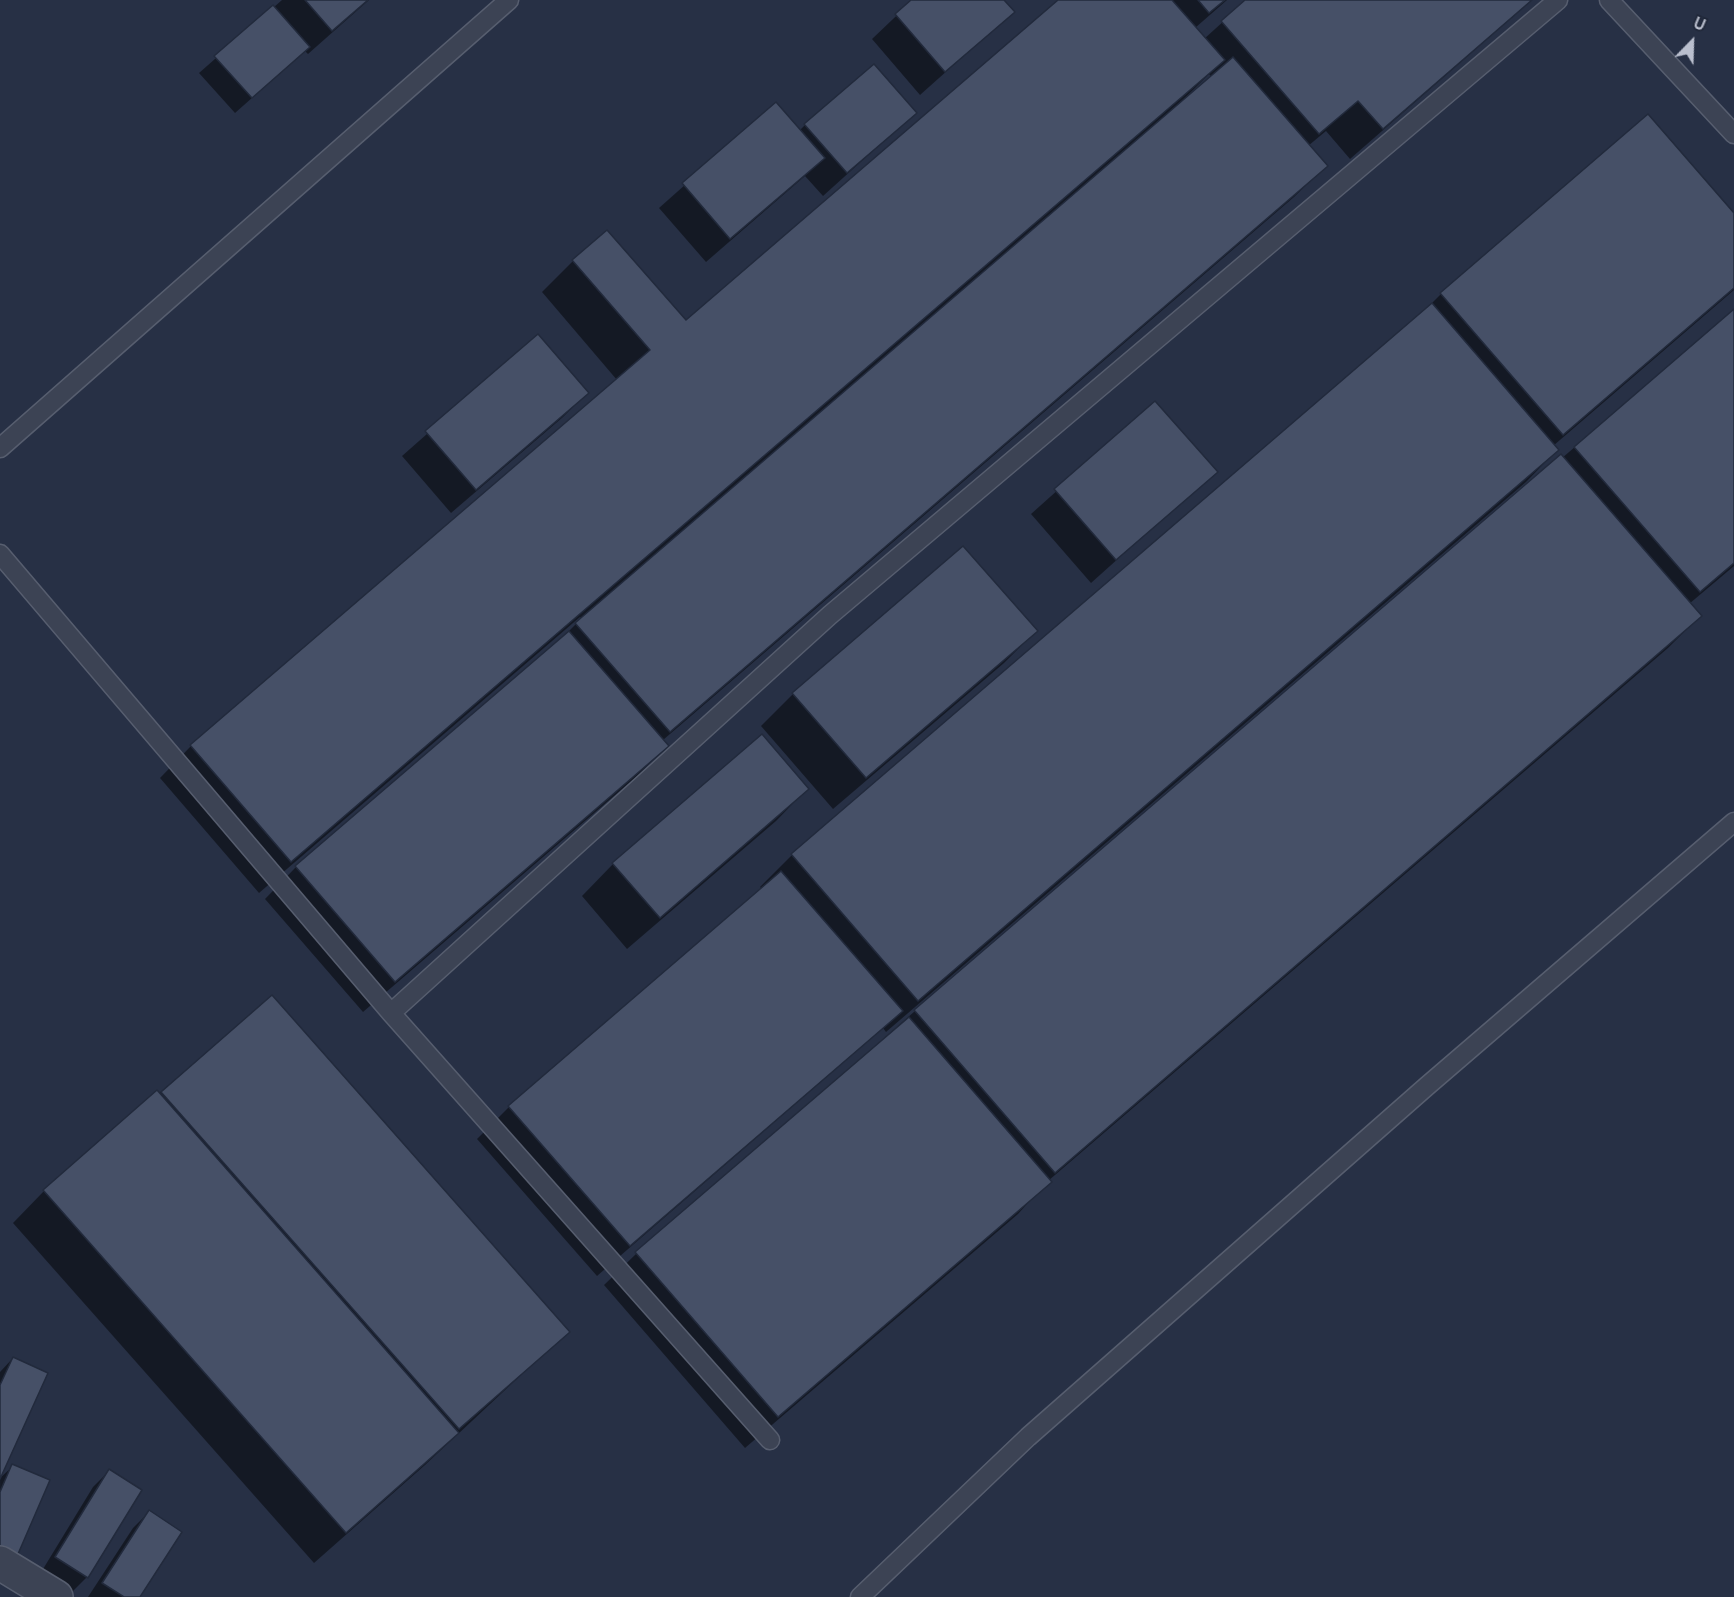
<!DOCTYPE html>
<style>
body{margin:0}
#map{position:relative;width:1734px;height:1597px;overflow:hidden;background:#273045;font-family:Overpass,sans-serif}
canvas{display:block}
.north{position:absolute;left:1662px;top:12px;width:60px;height:60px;-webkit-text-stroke:4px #20283a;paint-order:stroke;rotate:23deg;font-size:16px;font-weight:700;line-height:24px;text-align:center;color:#babfce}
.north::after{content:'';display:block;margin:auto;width:21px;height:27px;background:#babfce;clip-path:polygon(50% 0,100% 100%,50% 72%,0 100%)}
</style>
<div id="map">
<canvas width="1734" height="1597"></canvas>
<div class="north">U</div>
</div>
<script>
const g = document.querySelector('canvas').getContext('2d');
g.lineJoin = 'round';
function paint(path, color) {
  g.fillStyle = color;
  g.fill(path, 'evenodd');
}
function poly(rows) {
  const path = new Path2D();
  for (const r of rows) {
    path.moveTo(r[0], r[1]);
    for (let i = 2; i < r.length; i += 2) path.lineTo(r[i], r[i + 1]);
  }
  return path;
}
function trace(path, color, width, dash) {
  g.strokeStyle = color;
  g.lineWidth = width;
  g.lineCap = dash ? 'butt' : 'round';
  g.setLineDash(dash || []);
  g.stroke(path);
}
paint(poly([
 [282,0,369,0,308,54,305,51,235,113,199,73],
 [913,0,1002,0,1013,12,920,95,872,39],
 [1060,0,1227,0,1195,28,1204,39,1247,0,1532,0,1350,159,1326,131,1308,146,1326,166,1294,197,663,740,667,746,636,777,363,1012,265,899,296,867,556,644,581,619,580,617,259,893,160,778,191,746,617,380,542,292,573,261,685,322],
 [1209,74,1212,78,1188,98,1186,97],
 [776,104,799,131,805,125,915,113,823,196,805,176,706,262,659,208],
 [1734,216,1734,290,1553,446,1557,450,1526,482,886,1032,883,1028,597,1276,477,1139,509,1107,763,890,760,887,792,855,1420,315,1441,294],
 [1734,311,1734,566,1689,604,1700,616,1668,648,1048,1181,1018,1214,745,1448,604,1285,636,1254,915,1011],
 [538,336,587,393,563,417,451,513,402,456],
 [1155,403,1215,472,1091,583,1031,514],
 [963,548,1036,631,1004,663,833,809,761,726,793,694],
 [807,789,776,821,627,949,582,896,613,864],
 [272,997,567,1332,425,1465,314,1563,13,1223,44,1191],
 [13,1358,0,1476,0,1372],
 [13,1466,17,1553,1,1569,0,1478],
 [109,1471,87,1577,71,1593,40,1574,93,1487],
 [149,1512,138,1597,88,1597,133,1528]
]), '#0007');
const building = poly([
 [305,0,368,0,332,31,305,0],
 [911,0,1004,0,1015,12,945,72,895,14,911,0],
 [1058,0,1172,0,1225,60,291,862,190,745,650,350,572,260,607,230,686,320,1058,0],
 [1198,0,1225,0,1209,13,1198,0],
 [1245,0,1532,0,1383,129,1358,101,1319,134,1221,21,1245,0],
 [273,5,310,47,252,98,214,56,273,5],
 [1233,57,1328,166,670,732,575,623,1233,57],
 [874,64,917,113,847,173,804,124,874,64],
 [776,102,825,158,730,239,682,183,776,102],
 [1648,114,1734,213,1734,288,1563,435,1440,293,1648,114],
 [1432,303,1559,450,918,1001,791,854,1432,303],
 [1734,309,1734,563,1700,592,1574,447,1734,309],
 [538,334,589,393,476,490,425,431,538,334],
 [1155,401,1218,472,1116,560,1054,489,1155,401],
 [1561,454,1702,616,1055,1173,914,1010,1561,454],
 [963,546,1038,631,866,778,792,693,963,546],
 [569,631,669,746,395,982,295,866,569,631],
 [762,734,809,789,660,918,612,863,762,734],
 [781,871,903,1011,630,1246,508,1106,781,871],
 [272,995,570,1332,459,1429,161,1092,272,995],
 [909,1017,1052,1182,778,1417,635,1252,909,1017],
 [157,1090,459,1433,346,1533,43,1190,157,1090],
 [13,1357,48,1373,0,1479,0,1385,13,1357],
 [12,1464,50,1480,18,1554,0,1546,0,1492,12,1464],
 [109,1469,142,1490,88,1578,55,1557,109,1469],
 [149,1510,182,1532,140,1597,124,1597,102,1583,149,1510]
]);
paint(building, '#465067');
trace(building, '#222a3c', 1.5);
const service = poly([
 [1609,0,1734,134],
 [0,448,509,0],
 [0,554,391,1013,770,1440],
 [391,1013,830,615,1558,0],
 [860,1597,1028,1437,1427,1086,1734,822]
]);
const minor = poly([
 [0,1563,56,1597]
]);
trace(service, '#575e6f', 21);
trace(minor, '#575e6f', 36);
trace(service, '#3c4354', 18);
trace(minor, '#3c4354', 33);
</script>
